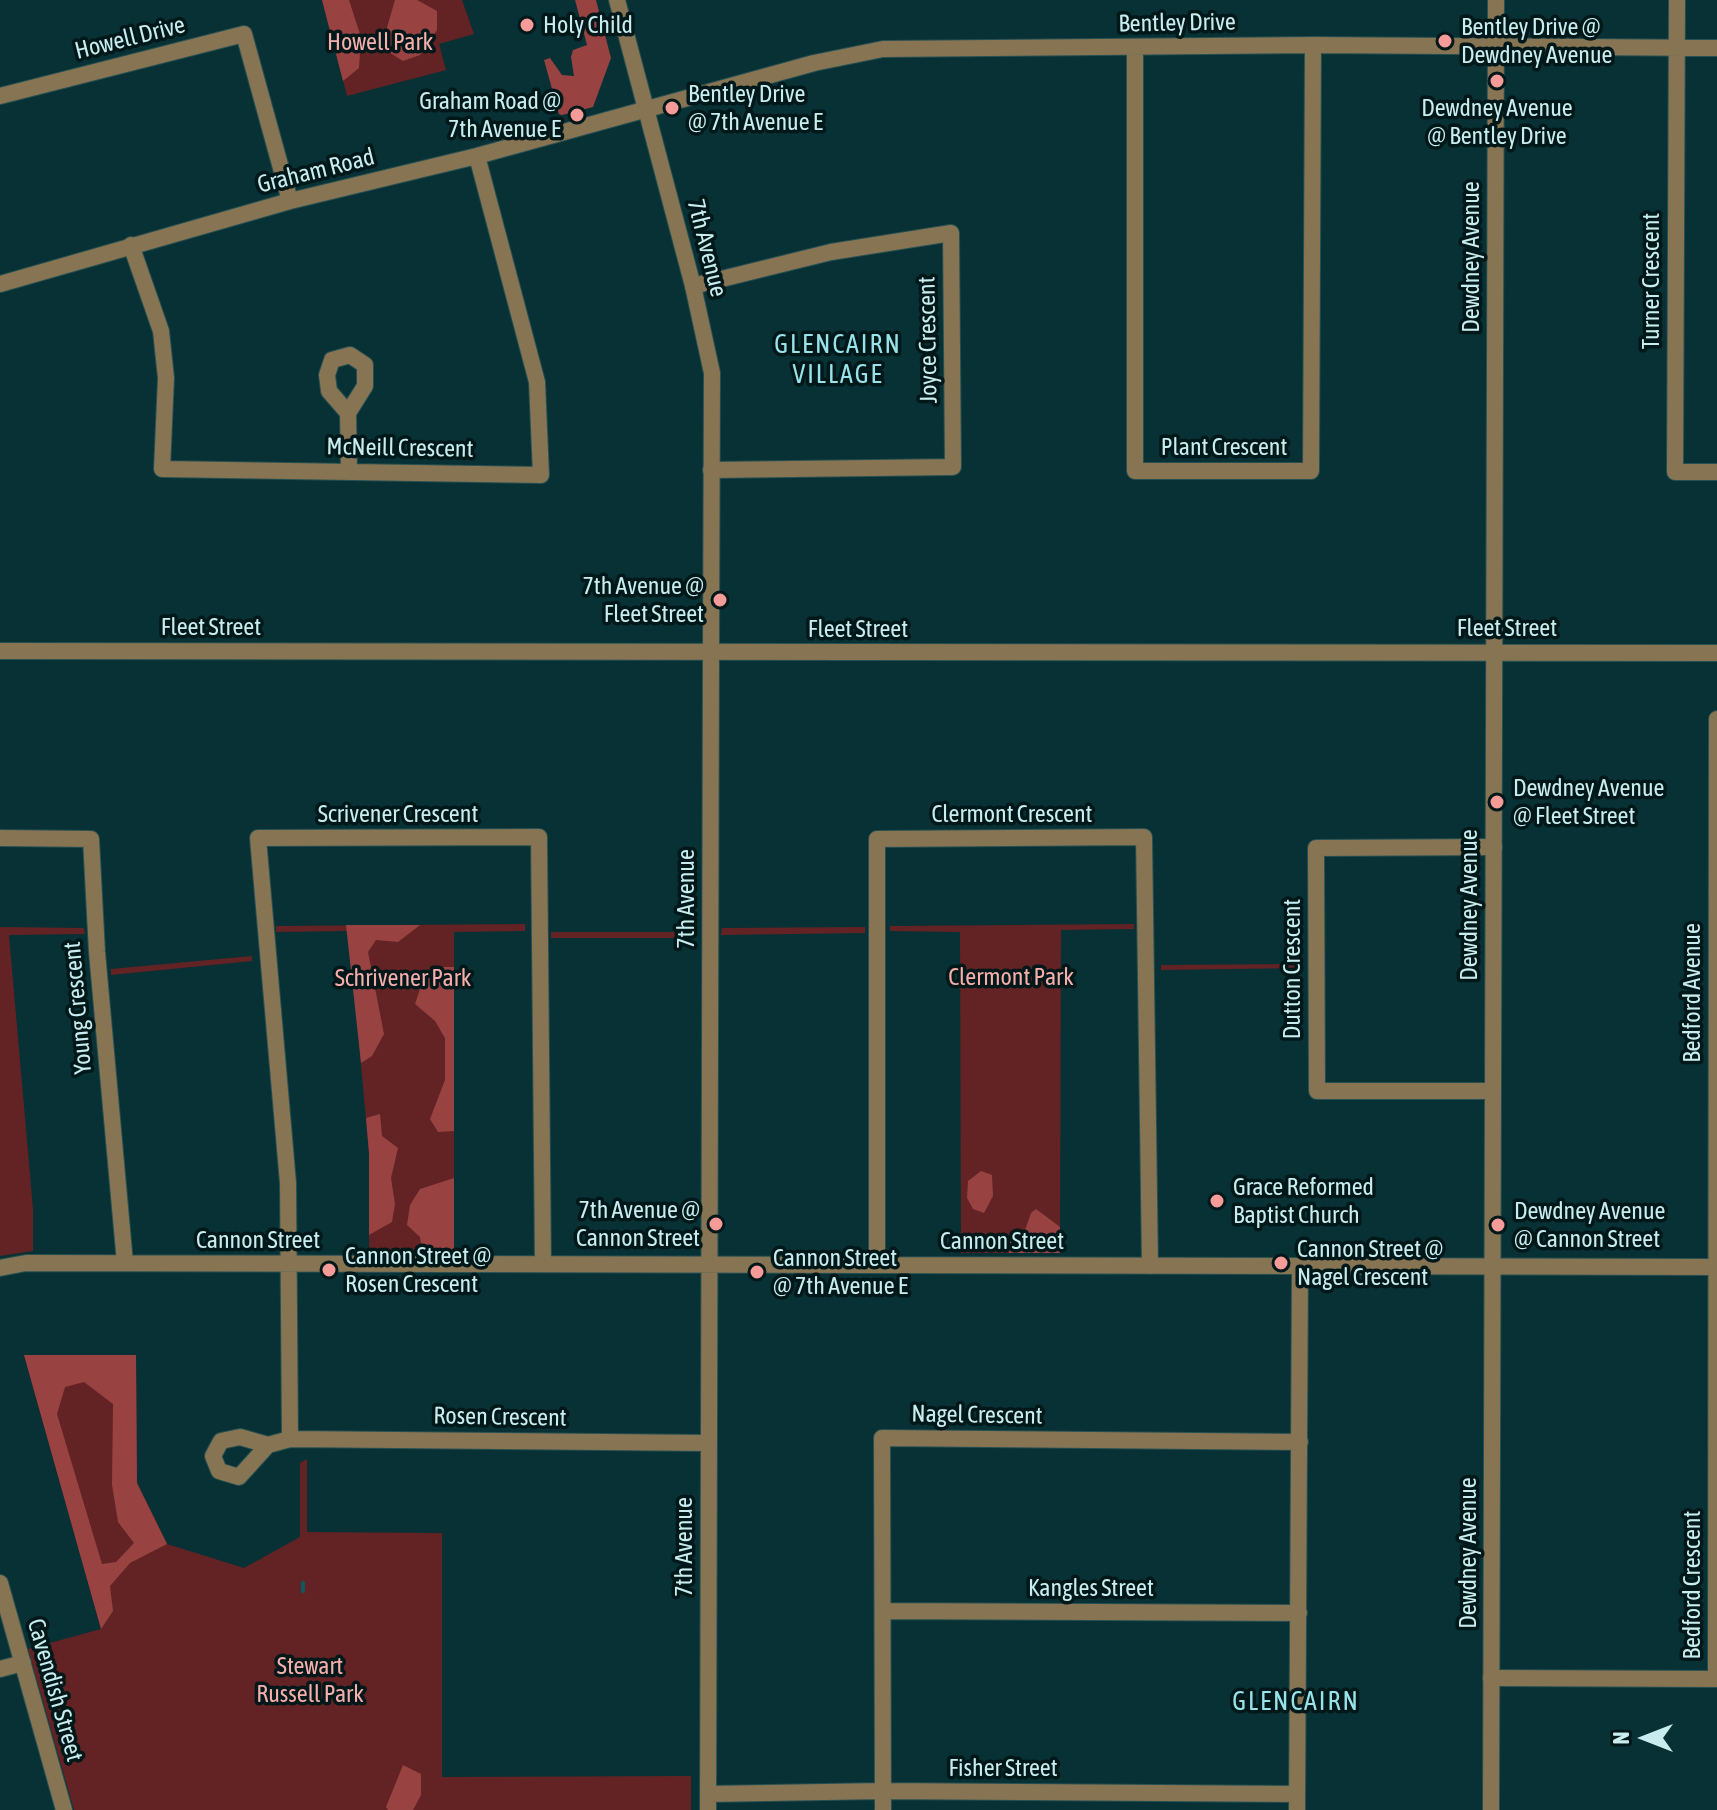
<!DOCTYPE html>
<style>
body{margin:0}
#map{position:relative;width:1717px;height:1810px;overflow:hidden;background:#073134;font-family:"Asap Condensed",sans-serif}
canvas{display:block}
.north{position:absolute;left:1605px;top:1698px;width:80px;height:80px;-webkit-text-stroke:6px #00181a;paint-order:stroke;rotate:270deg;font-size:22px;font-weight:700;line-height:32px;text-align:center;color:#c9edef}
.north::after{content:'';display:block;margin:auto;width:28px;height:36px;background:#c9edef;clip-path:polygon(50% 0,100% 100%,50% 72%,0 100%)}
</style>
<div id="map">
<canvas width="1717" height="1810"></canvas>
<div class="north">N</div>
</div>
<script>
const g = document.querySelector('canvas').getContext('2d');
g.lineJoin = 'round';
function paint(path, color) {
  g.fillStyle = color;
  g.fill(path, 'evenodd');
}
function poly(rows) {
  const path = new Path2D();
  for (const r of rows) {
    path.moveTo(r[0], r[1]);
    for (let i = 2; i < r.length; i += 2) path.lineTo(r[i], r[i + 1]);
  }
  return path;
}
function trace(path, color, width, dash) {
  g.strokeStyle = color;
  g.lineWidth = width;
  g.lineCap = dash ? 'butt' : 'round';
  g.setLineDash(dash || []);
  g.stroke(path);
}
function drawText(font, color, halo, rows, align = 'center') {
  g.font = font + ' "Asap Condensed",sans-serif';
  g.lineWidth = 7;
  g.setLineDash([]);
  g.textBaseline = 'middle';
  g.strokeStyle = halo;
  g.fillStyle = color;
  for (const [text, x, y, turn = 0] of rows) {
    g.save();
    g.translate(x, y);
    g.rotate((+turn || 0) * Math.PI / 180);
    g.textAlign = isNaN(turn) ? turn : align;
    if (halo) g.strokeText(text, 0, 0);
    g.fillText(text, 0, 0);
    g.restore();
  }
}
paint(poly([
 [322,0,462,0,474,34,439,44,446,70,347,96],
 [525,924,525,931,454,932,454,1251,369,1251,369,1153,349,931,276,932,276,926],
 [1134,924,1134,929,1061,930,1060,1253,961,1253,960,932,890,931,890,926],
 [0,927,84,928,85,934,9,935,33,1209,33,1251,0,1256],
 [865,927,865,933,721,935,722,928],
 [551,932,691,932,691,938,551,938],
 [252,956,252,961,111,975,111,969],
 [1301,964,1302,968,1161,970,1161,965],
 [24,1355,136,1355,137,1483,167,1544,244,1568,300,1537,300,1463,307,1459,307,1532,442,1533,442,1777,691,1776,691,1810,74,1810,28,1649,101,1629]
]), '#632324');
paint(poly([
 [322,0,349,0,361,37,359,68,343,81],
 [395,0,417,0,437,11,437,30,420,55,403,61,387,51,383,41],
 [575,0,596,0,611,58,593,107,562,115,559,114,544,60,550,58,562,75,574,76,571,57,573,50,587,45],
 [346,925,420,925,398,942,376,940,368,952,384,1034,372,1056,361,1063],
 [438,967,454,967,454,1131,438,1132,430,1119,445,1080,445,1038,435,1021,415,1004,425,974],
 [380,1114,382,1136,398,1148,391,1178,395,1204,392,1222,369,1235,369,1153,366,1118],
 [981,1171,992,1175,993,1196,984,1213,973,1209,967,1198,968,1181],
 [454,1178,454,1251,422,1251,420,1237,407,1225,410,1205,420,1189],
 [1036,1209,1060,1227,1060,1253,1009,1253,1008,1242,1024,1233,1031,1213],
 [24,1355,136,1355,137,1483,167,1544,130,1563,110,1586,113,1611,101,1629],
 [84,1382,113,1404,112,1485,118,1522,134,1543,116,1562,102,1564,57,1414,65,1387],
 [403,1765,421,1774,421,1795,413,1810,388,1810,386,1807]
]), '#984242');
trace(poly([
 [303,1591,303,1583]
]), '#0c5b60', 4);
const minor = poly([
 [1677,0,1675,472,1717,472],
 [1135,47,1135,471,1311,471,1313,45],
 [0,96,244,34,290,201],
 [131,245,161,331,166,378,162,469,541,475,537,382,477,156],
 [0,284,290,201,477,156,814,63,883,49,1313,45,1717,48],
 [693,286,831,252,951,233,953,467,711,470],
 [348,413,329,391,327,375,332,360,350,355,365,365,365,386,348,413,349,471],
 [0,838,91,839,97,952,125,1263],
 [1493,1091,1317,1091,1316,848,1494,847],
 [877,1265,877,839,1144,837,1150,1266],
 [0,1268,26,1263,1717,1267],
 [290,1439,288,1183,258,838,539,837,543,1264],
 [268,1445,239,1477,219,1471,213,1456,221,1441,240,1437,268,1445,290,1439,708,1443],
 [884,1611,1299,1613],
 [0,1669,23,1663],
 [1491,1678,1716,1679,1717,719],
 [708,1794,883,1791,1297,1794],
 [708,1810,711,653],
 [883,1810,882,1438,1300,1442],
 [1297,1810,1300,1266]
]);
const tertiary = poly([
 [617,0,693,286,712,373,711,653],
 [0,651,1717,653],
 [0,1583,64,1810],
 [1491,1810,1496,0]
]);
trace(minor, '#264f52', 18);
trace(tertiary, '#264f52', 18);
trace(minor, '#867453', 16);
trace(tertiary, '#867453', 16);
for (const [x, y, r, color] of [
 [527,25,8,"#f59b98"],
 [1445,41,8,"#f59b98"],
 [1497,81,8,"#f59b98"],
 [672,108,8,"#f59b98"],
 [577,115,8,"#f59b98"],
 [720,600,8,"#f59b98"],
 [1497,802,8,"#f59b98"],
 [1217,1201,8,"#f59b98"],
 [716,1224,8,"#f59b98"],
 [1498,1225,8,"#f59b98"],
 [1281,1263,8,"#f59b98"],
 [329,1270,8,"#f59b98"],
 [757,1272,8,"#f59b98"]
]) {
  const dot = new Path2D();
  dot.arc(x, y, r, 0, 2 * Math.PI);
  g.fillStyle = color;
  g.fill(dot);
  trace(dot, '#00181a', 3);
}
drawText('24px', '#c9edef', '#00181a', [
 ["Bentley Drive",1177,23,-1],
 ["Howell Drive",130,38,-14],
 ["Graham Road",316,171,-14],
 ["7th Avenue",707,248,76],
 ["Dewdney Avenue",1471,257,-90],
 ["Turner Crescent",1651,281,-90],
 ["Joyce Crescent",928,340,-91],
 ["Plant Crescent",1224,447],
 ["McNeill Crescent",400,448,1],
 ["Fleet Street",211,627],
 ["Fleet Street",1507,628],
 ["Fleet Street",858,629],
 ["Scrivener Crescent",398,814],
 ["Clermont Crescent",1012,814],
 ["7th Avenue",686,899,-90],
 ["Dewdney Avenue",1469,905,-90],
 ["Dutton Crescent",1292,969,-90],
 ["Bedford Avenue",1692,993,-90],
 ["Young Crescent",78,1008,-95],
 ["Cannon Street",258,1240],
 ["Cannon Street",1002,1241],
 ["Nagel Crescent",977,1415,1],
 ["Rosen Crescent",500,1417,1],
 ["7th Avenue",684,1547,-90],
 ["Dewdney Avenue",1468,1553,-90],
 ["Bedford Crescent",1692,1585,-90],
 ["Kangles Street",1091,1588],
 ["Cavendish Street",55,1690,74],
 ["Fisher Street",1003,1768]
]);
drawText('24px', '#c9edef', '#00181a', [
 ["Holy Child",543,25],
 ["Bentley Drive @",1461,27],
 ["Dewdney Avenue",1461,55],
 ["Bentley Drive",688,94],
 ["@ 7th Avenue E",688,122],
 ["Graham Road @",561,101,"right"],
 ["7th Avenue E",561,129,"right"],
 ["Dewdney Avenue",1497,108,"center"],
 ["@ Bentley Drive",1497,136,"center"],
 ["7th Avenue @",704,586,"right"],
 ["Fleet Street",704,614,"right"],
 ["Dewdney Avenue",1513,788],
 ["@ Fleet Street",1513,816],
 ["Grace Reformed",1233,1187],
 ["Baptist Church",1233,1215],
 ["7th Avenue @",700,1210,"right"],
 ["Cannon Street",700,1238,"right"],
 ["Dewdney Avenue",1514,1211],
 ["@ Cannon Street",1514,1239],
 ["Cannon Street @",1297,1249],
 ["Nagel Crescent",1297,1277],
 ["Cannon Street @",345,1256],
 ["Rosen Crescent",345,1284],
 ["Cannon Street",773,1258],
 ["@ 7th Avenue E",773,1286]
], 'left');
drawText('24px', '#f8aeaa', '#00181a', [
 ["Howell Park",380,42],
 ["Clermont Park",1011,977],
 ["Schrivener Park",403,978],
 ["Stewart",310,1666],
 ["Russell Park",310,1694]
]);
g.letterSpacing = '2px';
drawText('26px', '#98e3e9', '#00181a', [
 ["GLENCAIRN",838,345],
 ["VILLAGE",838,375],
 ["GLENCAIRN",1296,1702]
]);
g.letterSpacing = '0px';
</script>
